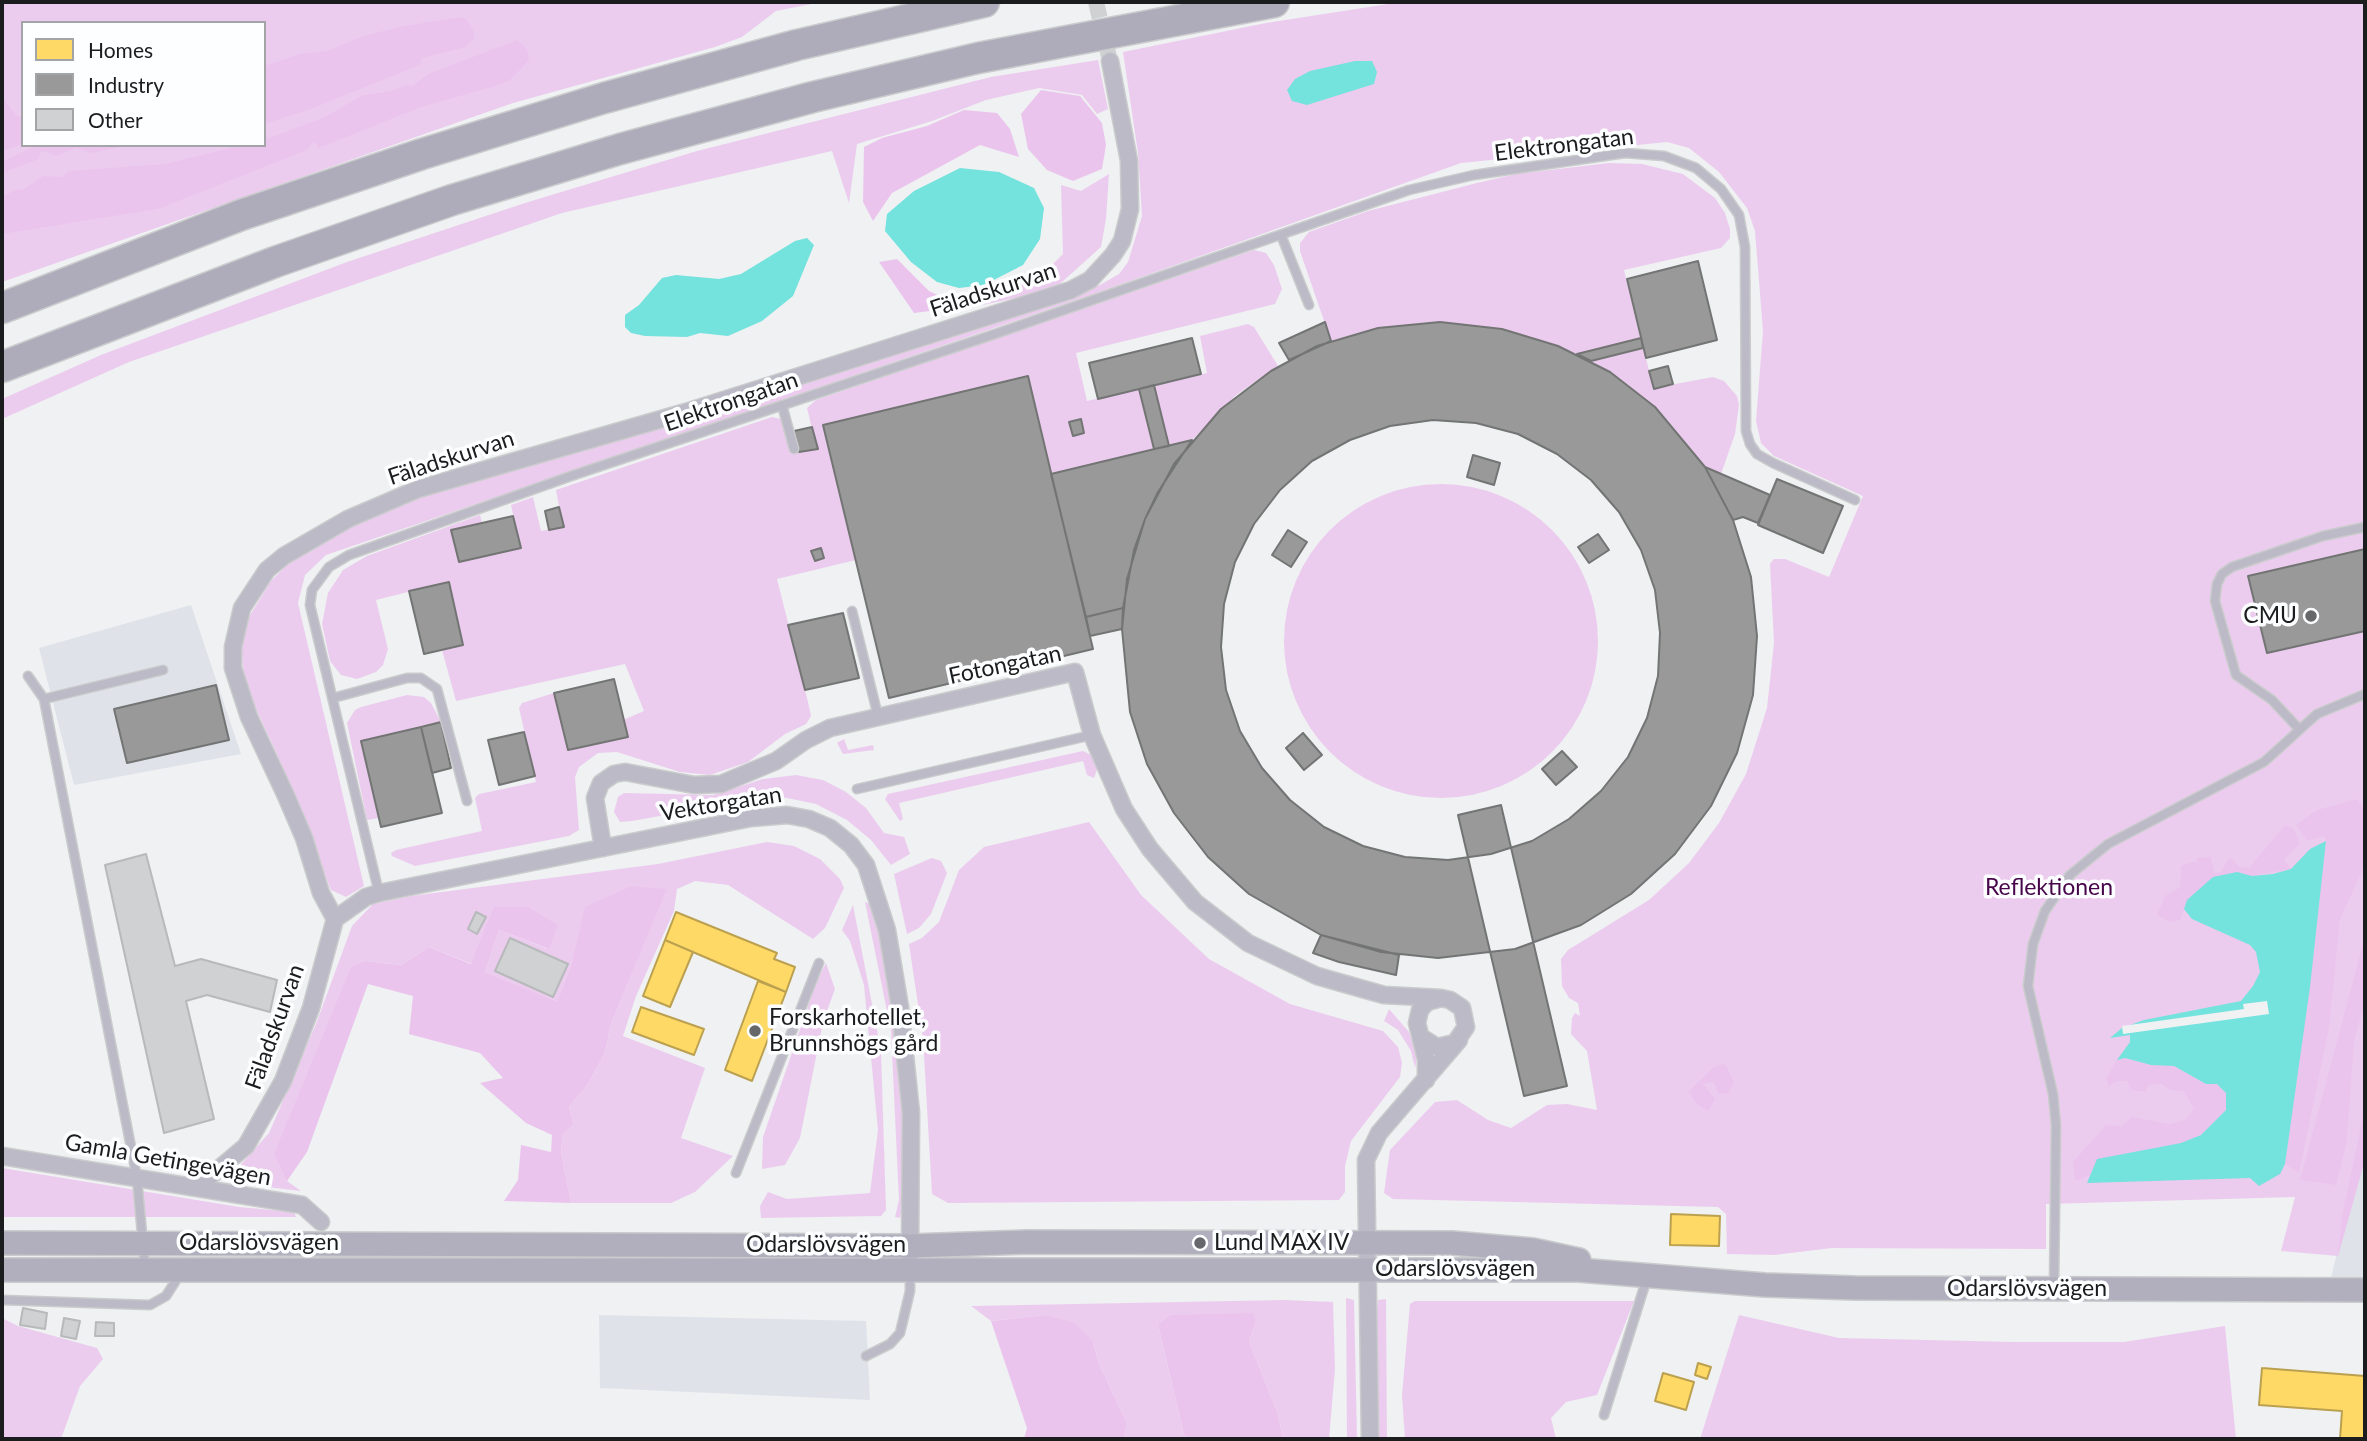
<!DOCTYPE html>
<meta charset="utf-8">
<style>
body{margin:0}
#map{position:relative;width:2367px;height:1441px;overflow:hidden;background:#eff1f3;font-family:Lato,sans-serif}
canvas{display:block}
.frame{position:absolute;inset:0;border:4px solid #1b1c1d;pointer-events:none}
.legend{position:absolute;left:21px;top:21px;width:245px;height:126px;box-sizing:border-box;background:#fdfeff;border:2px solid #a3a4a5;margin:0;padding:9px 12px;list-style:none;font-size:21px;color:#1b1c1d}
.legend li{display:flex;align-items:center;gap:14px;height:35px}
.legend b{width:35px;border:2px solid #a3a4a5}
</style>
<div id="map">
<canvas width="2367" height="1441"></canvas>
<div class="frame"></div>
<ul class="legend">
<li><b style="height:19px;background:#ffd966"></b>Homes</li>
<li><b style="height:19px;background:#999"></b>Industry</li>
<li><b style="height:19px;background:#cfd1d2"></b>Other</li>
</ul>
</div>
<script>
const g = document.querySelector('canvas').getContext('2d');
g.lineJoin = 'round';
function paint(path, color) {
  g.fillStyle = color;
  g.fill(path, 'evenodd');
}
function poly(rows) {
  const path = new Path2D();
  for (const r of rows) {
    if (r.length === 3) {
      path.moveTo(r[0] + r[2], r[1]);
      path.arc(r[0], r[1], r[2], 0, 2 * Math.PI);
      continue;
    }
    path.moveTo(r[0], r[1]);
    for (let i = 2; i < r.length; i += 2) path.lineTo(r[i], r[i + 1]);
  }
  return path;
}
function trace(path, color, width, dash) {
  g.strokeStyle = color;
  g.lineWidth = width;
  g.lineCap = dash ? 'butt' : 'round';
  g.setLineDash(dash || []);
  g.stroke(path);
}
function drawText(font, color, halo, rows, align = 'center') {
  g.font = font + ' Lato,sans-serif';
  g.lineWidth = 7;
  g.setLineDash([]);
  g.textBaseline = 'middle';
  g.strokeStyle = halo;
  g.fillStyle = color;
  for (const [text, x, y, turn = 0] of rows) {
    g.save();
    g.translate(x, y);
    g.rotate((+turn || 0) * Math.PI / 180);
    g.textAlign = isNaN(turn) ? turn : align;
    if (halo) g.strokeText(text, 0, 0);
    g.fillText(text, 0, 0);
    g.restore();
  }
}
paint(poly([
 [191,605,241,754,74,785,39,648],
 [2365,1157,2365,1277,2331,1278,2336,1257],
 [599,1315,866,1321,870,1400,600,1388]
]), '#dfe3e9');
paint(poly([
 [2,2,822,2,776,11,742,37,715,47,513,103,2,282],
 [23,23,264,23,264,145,23,145],
 [1401,2,2365,2,2365,1157,2338,1256,2281,1251,2295,1197,2046,1204,2046,1249,1832,1248,1774,1255,1727,1254,1726,1214,1718,1207,1393,1199,1384,1193,1390,1150,1435,1102,1457,1100,1488,1120,1511,1128,1547,1105,1567,1104,1597,1110,1587,1051,1571,1034,1572,1018,1575,1013,1580,1016,1578,1003,1569,998,1562,986,1561,959,1568,950,1649,900,1689,863,1719,823,1746,774,1767,708,1774,643,1770,564,1774,559,1785,559,1829,577,1863,496,1774,456,1761,443,1756,421,1763,331,1755,231,1747,208,1719,172,1689,148,1667,142,1461,163,1091,295,326,555,305,575,298,603,364,886,346,897,331,890,276,752,244,683,241,641,247,620,271,581,290,562,350,526,449,485,604,445,1100,285,1119,274,1128,262,1142,216,1138,153,1123,52,1266,23],
 [1098,60,1108,109,1097,114,1082,95,1039,88,986,100,932,121,857,144,849,203,832,151,562,213,129,362,2,419,2,399,101,355,347,262,525,203,697,151,991,77],
 [1609,163,1642,164,1683,174,1715,198,1725,213,1730,229,1730,238,1721,248,1624,270,1641,338,1577,354,1502,329,1440,322,1378,328,1331,341,1300,251,1300,243,1309,232,1368,211,1477,183,1516,174],
 [1109,174,1106,219,1101,247,1053,290,968,308,1042,275,1063,254,1061,185,1081,191],
 [1254,250,1266,253,1274,265,1282,289,1275,304,1076,353,1087,401,1139,389,1154,449,1051,474,1028,376,824,425,856,560,777,579,808,702,811,716,806,724,785,734,748,762,710,775,680,772,617,752,598,753,579,767,575,777,579,830,569,836,415,866,392,856,391,853,396,850,482,831,475,798,479,794,536,782,519,708,522,703,554,693,568,750,627,737,623,720,644,711,625,664,456,701,442,650,463,644,448,582,376,600,388,649,383,665,376,672,357,679,341,675,330,661,322,624,328,593,343,570,367,556,480,515,482,523,452,531,459,562,520,548,511,505,533,497,541,531,563,527,556,490,772,417,781,419,791,454,817,449,807,408,816,400],
 [1248,324,1254,327,1278,366,1236,395,1192,440,1169,446,1154,385,1207,373,1200,336],
 [1643,348,1654,388,1713,377,1724,381,1737,396,1739,405,1735,434,1721,474,1705,467,1655,407,1591,361],
 [1441,641,157],
 [407,695,424,697,431,703,441,722,361,741,379,818,367,820,347,723,355,710,361,707],
 [844,739,848,750,873,745,874,750,843,754,837,743],
 [1083,751,1091,755,1098,767,1094,778,1087,775,1083,761,899,803,903,819,900,821,885,799,888,794],
 [796,775,823,780,846,792,866,808,884,833,904,837,910,854,891,865,871,840,847,820,816,804,782,797,760,798,632,821,620,822,614,812,618,797,624,793,713,795,763,779],
 [1089,822,1141,895,1209,959,1290,1004,1383,1031,1398,1047,1402,1063,1400,1077,1351,1141,1345,1166,1345,1192,1339,1200,948,1203,932,1194,923,1038,909,944,922,938,939,922,959,870,984,847],
 [767,842,794,846,820,859,840,879,844,888,825,928,813,939,728,885,695,881,677,889,674,911,636,996,623,1036,705,1068,681,1138,733,1156,695,1192,671,1203,571,1203,561,1151,563,1134,574,1124,569,1107,588,1084,605,1053,611,1024,666,890,573,959,557,1003,485,972,499,930,548,949,493,907,472,964,429,947,401,965,366,961,287,1181,301,1191,241,1184,234,1178,237,1169,269,1133,316,1024,352,926,373,904,411,896,658,864],
 [932,858,941,861,947,873,931,914,919,928,907,934,894,874],
 [865,902,871,904,878,925,891,985,897,1038,903,1113,904,1200,900,1218,895,1217,899,1200,891,1031],
 [853,905,881,1051,886,1210,881,1216,761,1218,760,1206,768,1192,787,1199,870,1193,878,1130,864,985,850,941,842,930],
 [826,963,835,989,823,1022,800,1138,785,1165,762,1169,763,1137,816,983],
 [1389,1009,1409,1032,1417,1057,1415,1068,1411,1051,1398,1030,1384,1021],
 [2,1168,239,1207,294,1212,296,1217,2,1217],
 [1346,1298,1354,1300,1357,1439,1347,1439],
 [1386,1299,1387,1439,1377,1439,1377,1312,1378,1300],
 [1284,1300,1333,1302,1335,1369,1329,1439,1283,1439,1278,1414,1249,1341,1256,1322,1158,1325,1185,1439,1124,1439,1127,1423,1099,1364,1093,1342,1045,1315,991,1321,971,1306],
 [1415,1301,1634,1301,1597,1395,1566,1402,1551,1418,1556,1439,1405,1439,1402,1395,1410,1304],
 [1739,1315,1839,1338,2014,1342,2124,1342,2225,1326,2236,1439,1700,1439],
 [2,1318,18,1326,97,1348,103,1359,80,1386,61,1439,2,1439]
]), '#ecccee');
paint(poly([
 [460,17,466,19,474,31,474,38,466,47,422,58,420,65,306,111,264,124,264,66,300,54,328,51,360,37,399,27],
 [517,40,527,49,529,60,510,80,499,85,421,107,319,148,314,141,307,150,158,209,2,234,2,197,15,190,24,189,43,176,62,177,69,171,165,164,243,145,264,145,264,140,325,117,363,95,392,91,406,85,413,86,428,74],
 [1041,90,1080,96,1102,123,1106,145,1102,169,1073,181,1047,170,1028,149,1021,114],
 [2,97,16,115,23,118,23,144,2,151],
 [964,110,997,113,1010,129,1019,157,980,145,892,193,873,221,863,202,864,147,882,138,927,126],
 [36,145,129,145,92,153,76,148,56,156,45,151,40,153,39,159,2,173,2,162],
 [897,259,929,291,963,307,914,313,879,262],
 [2357,799,2365,810,2365,850,2362,871,2340,920,2329,1028,2299,1173,2285,1164,2326,841,2324,836,2307,841,2296,825,2317,810],
 [2285,825,2294,829,2300,844,2284,859,2291,869,2252,876,2237,872,2187,900,2180,920,2170,922,2157,915,2165,896,2180,887,2181,866,2195,861,2199,865,2196,858,2211,857,2214,873,2220,873,2230,857,2239,867,2249,868],
 [631,886,667,889,611,1024,605,1053,588,1084,569,1107,574,1124,563,1134,561,1151,571,1203,504,1201,518,1180,521,1145,551,1152,552,1135,526,1123,480,1083,503,1078,480,1053,409,1034,413,996,368,984,307,1152,287,1181,274,1154,351,967,366,961,401,965,429,947,471,964,493,907,528,907,558,925,549,949,499,930,485,972,557,1002,572,962,585,907],
 [2365,936,2365,1002,2354,1041,2347,1141,2336,1185,2300,1180],
 [2124,1058,2151,1065,2174,1066,2194,1078,2217,1084,2226,1093,2226,1110,2201,1135,2181,1144,2097,1159,2091,1175,2075,1181,2073,1162,2106,1125,2122,1126,2132,1117,2170,1124,2185,1120,2194,1109,2184,1091,2171,1090,2161,1084,2149,1085,2145,1092,2131,1090,2127,1081,2117,1081,2109,1086,2106,1079,2117,1060],
 [1725,1064,1734,1083,1728,1093,1719,1094,1713,1082,1703,1084,1715,1099,1708,1111,1697,1104,1688,1092,1715,1066],
 [2365,1081,2365,1160,2338,1256,2342,1217,2364,1111],
 [1253,1313,1256,1322,1249,1341,1278,1414,1283,1439,1185,1439,1158,1325,1171,1315],
 [1045,1315,1075,1323,1093,1342,1099,1364,1127,1423,1124,1439,1024,1439,1027,1428,991,1321]
]), '#ebc4ed');
paint(poly([
 [1355,61,1372,61,1377,72,1374,84,1307,105,1292,101,1287,90,1295,79,1310,71],
 [960,168,999,172,1034,188,1044,208,1040,239,1023,265,984,285,959,288,937,282,911,262,885,231,887,214,914,191],
 [807,238,814,245,793,296,762,321,728,336,700,333,687,337,645,336,631,333,625,327,625,315,639,305,662,278,676,275,719,279,741,274,795,241],
 [2326,841,2310,987,2285,1164,2280,1174,2259,1186,2250,1178,2087,1183,2097,1159,2181,1143,2201,1135,2226,1110,2226,1093,2217,1084,2206,1084,2174,1066,2151,1065,2125,1058,2117,1060,2130,1042,2130,1035,2110,1038,2122,1028,2144,1020,2241,1001,2253,986,2260,972,2256,952,2250,945,2192,919,2184,909,2187,900,2213,877,2237,872,2252,876,2273,874,2291,869,2310,849]
]), '#74e2dd');
paint(poly([
 [2267,1001,2269,1014,2123,1034,2122,1026,2244,1009,2243,1004]
]), '#eff1f3');
const homes = poly([
 [676,912,777,953,774,959,795,967,786,992,665,940,676,912],
 [665,940,693,952,670,1007,643,996,665,940],
 [758,981,786,992,752,1081,725,1070,758,981],
 [641,1007,704,1029,694,1055,632,1032,641,1007],
 [1671,1214,1720,1216,1719,1246,1670,1245,1671,1214],
 [1698,1363,1711,1367,1707,1379,1695,1375,1698,1363],
 [2262,1368,2365,1376,2365,1439,2340,1439,2342,1411,2259,1405,2262,1368],
 [1663,1373,1694,1382,1686,1410,1655,1401,1663,1373]
]);
paint(homes, '#ffd966');
trace(homes, '#bba050', 2);
const industry = poly([
 [1698,261,1717,340,1646,358,1627,279,1698,261],
 [1325,322,1331,341,1289,360,1279,343,1325,322],
 [1440,322,1502,329,1558,346,1610,372,1655,407,1705,467,1733,520,1751,577,1757,636,1753,695,1737,753,1711,806,1675,854,1631,894,1581,925,1515,949,1438,958,1381,952,1321,935,1249,894,1208,857,1174,813,1147,764,1130,712,1122,629,1127,579,1145,519,1174,464,1221,409,1271,371,1317,346,1378,328,1440,322],
 [1433,420,1476,423,1518,434,1557,454,1591,480,1619,512,1641,550,1655,590,1660,633,1658,676,1647,718,1628,757,1601,791,1569,819,1532,841,1491,854,1448,860,1405,857,1363,846,1324,827,1290,800,1262,768,1240,731,1226,690,1221,647,1224,604,1235,562,1254,524,1280,490,1312,461,1350,440,1390,426,1433,420],
 [1192,338,1201,374,1098,399,1089,363,1192,338],
 [1641,338,1643,348,1591,361,1577,354,1641,338],
 [1668,366,1673,384,1654,389,1649,371,1668,366],
 [1028,376,1093,649,889,698,823,425,1028,376],
 [1154,385,1169,446,1154,449,1139,389,1154,385],
 [1081,419,1084,433,1073,436,1069,422,1081,419],
 [812,427,818,449,799,452,794,431,812,427],
 [1192,440,1158,492,1145,519,1134,550,1123,608,1086,617,1051,474,1192,440],
 [1473,455,1500,463,1494,485,1467,477,1473,455],
 [1705,467,1770,495,1758,523,1743,517,1733,520,1705,467],
 [1777,479,1843,506,1823,553,1758,525,1777,479],
 [559,507,564,527,549,530,545,511,559,507],
 [513,516,521,548,459,562,451,530,513,516],
 [1288,530,1307,542,1291,567,1272,555,1288,530],
 [1598,534,1609,550,1589,563,1578,547,1598,534],
 [821,548,824,558,815,561,811,551,821,548],
 [2365,549,2365,631,2267,653,2248,576,2365,549],
 [449,582,463,645,424,654,409,591,449,582],
 [1123,608,1122,629,1090,636,1086,617,1123,608],
 [843,613,859,678,805,690,788,625,843,613],
 [614,679,628,737,568,750,554,693,614,679],
 [216,685,229,740,127,763,114,709,216,685],
 [441,722,451,768,432,773,421,727,441,722],
 [421,727,442,813,381,827,361,741,421,727],
 [524,732,535,776,499,785,488,740,524,732],
 [1303,733,1322,755,1304,770,1286,748,1303,733],
 [1562,751,1577,767,1556,785,1542,769,1562,751],
 [1501,805,1567,1086,1524,1096,1458,815,1501,805],
 [1321,935,1399,955,1396,975,1339,962,1313,953,1321,935]
]);
paint(industry, '#999');
trace(industry, '#737474', 2);
const building = poly([
 [146,854,175,966,201,959,277,980,270,1012,207,995,186,1001,214,1119,164,1133,105,865,146,854],
 [476,912,486,917,477,934,468,929,476,912],
 [510,938,568,964,553,997,495,971,510,938],
 [23,1308,47,1313,45,1329,20,1325,23,1308],
 [64,1318,80,1321,76,1339,61,1336,64,1318],
 [96,1322,114,1323,114,1336,95,1336,96,1322]
]);
paint(building, '#cfd1d2');
trace(building, '#b7b9ba', 2);
trace(poly([
 [1096,2,1110,61]
]), '#cfd1d3', 16, [16, 8]);
const service = poly([
 [1281,235,1309,305],
 [782,405,794,449],
 [852,611,878,716],
 [28,676,44,699,137,1178,145,1267],
 [333,698,407,678,421,678,437,689,467,801],
 [44,699,163,670],
 [2299,729,2272,700,2236,675,2215,601,2217,584,2222,574,2232,567,2323,536,2365,527],
 [857,789,1092,735],
 [379,893,310,605,312,590,329,567,349,555,571,476,995,334,1409,190,1474,175,1625,153,1664,156,1696,168,1721,189,1739,215,1745,247,1746,431,1750,444,1757,454,1773,463,1855,500],
 [736,1173,819,963],
 [2054,1287,2056,1125,2053,1094,2028,986,2033,944,2045,911,2070,875,2108,844,2264,762,2317,714,2365,694],
 [2,1300,150,1305,166,1296,180,1274],
 [866,1356,890,1344,900,1333,910,1291,910,1271],
 [1604,1415,1647,1278]
]);
const minor = poly([
 [603,848,595,798,601,783,614,774,625,772,694,785,721,784,776,761,806,740,830,728,1075,672,1092,735,1124,809,1150,849,1195,902,1248,943,1317,976,1384,995,1441,998],
 [335,919,366,897,379,893,751,818,787,815,809,819,830,828,851,845,866,865,887,930,900,1007,911,1113,910,1255],
 [1421,1037,1437,1047,1455,1043,1466,1027,1462,1008,1450,1000,1441,998,1427,1002,1420,1010,1417,1023,1426,1059,1426,1080],
 [2,1156,302,1205,321,1222],
 [205,1187,208,1178,246,1146,283,1081,311,1008,335,919,321,893,304,838,286,796,249,717,233,668,233,647,242,608,267,570,284,556,348,519,418,489,686,412,1071,290,1090,280,1113,255,1122,241,1130,209,1129,161,1110,61],
 [1370,1439,1366,1160,1379,1133,1459,1040]
]);
const secondary = poly([
 [2,1243,911,1246,1027,1242,1452,1243,1533,1250,1579,1260],
 [2,1270,1578,1270,1765,1285,1855,1288,2365,1290]
]);
const motorway = poly([
 [2,308,241,215,422,154,604,98,797,45,984,2],
 [2,367,275,262,452,200,620,149,813,97,978,58,1274,2]
]);
trace(service, '#cacbcc', 11);
trace(minor, '#cacbcc', 19);
trace(secondary, '#cacbcc', 26);
trace(motorway, '#cacbcc', 33);
trace(service, '#bbbac6', 8);
trace(minor, '#bbbac6', 16);
trace(secondary, '#b1afbd', 23);
trace(motorway, '#aeabbb', 30);
for (const [x, y, r, color] of [
 [2311,616,7,"#656768"],
 [755,1031,7,"#656768"],
 [1200,1243,7,"#656768"]
]) {
  const dot = new Path2D();
  dot.arc(x, y, r, 0, 2 * Math.PI);
  g.fillStyle = color;
  g.fill(dot);
  trace(dot, '#fdfeff', 2.5);
}
drawText('23px', '#1b1c1d', '#fdfeff', [
 ["Elektrongatan",1564,145,-7],
 ["Fäladskurvan",993,290,-18],
 ["Elektrongatan",731,402,-19],
 ["Fäladskurvan",451,458,-18],
 ["Fotongatan",1005,665,-12],
 ["Vektorgatan",721,804,-9],
 ["Fäladskurvan",275,1027,-70],
 ["Gamla Getingevägen",168,1160,10],
 ["Odarslövsvägen",259,1243],
 ["Odarslövsvägen",826,1245],
 ["Odarslövsvägen",1455,1269],
 ["Odarslövsvägen",2027,1289]
]);
drawText('23px', '#1b1c1d', '#fdfeff', [
 ["CMU",2297,616,"right"],
 ["Forskarhotellet,",769,1018],
 ["Brunnshögs gård",769,1044],
 ["Lund MAX IV",1214,1243]
], 'left');
drawText('23px', '#47054a', '#fdfeff', [
 ["Reflektionen",2049,888]
]);
</script>
